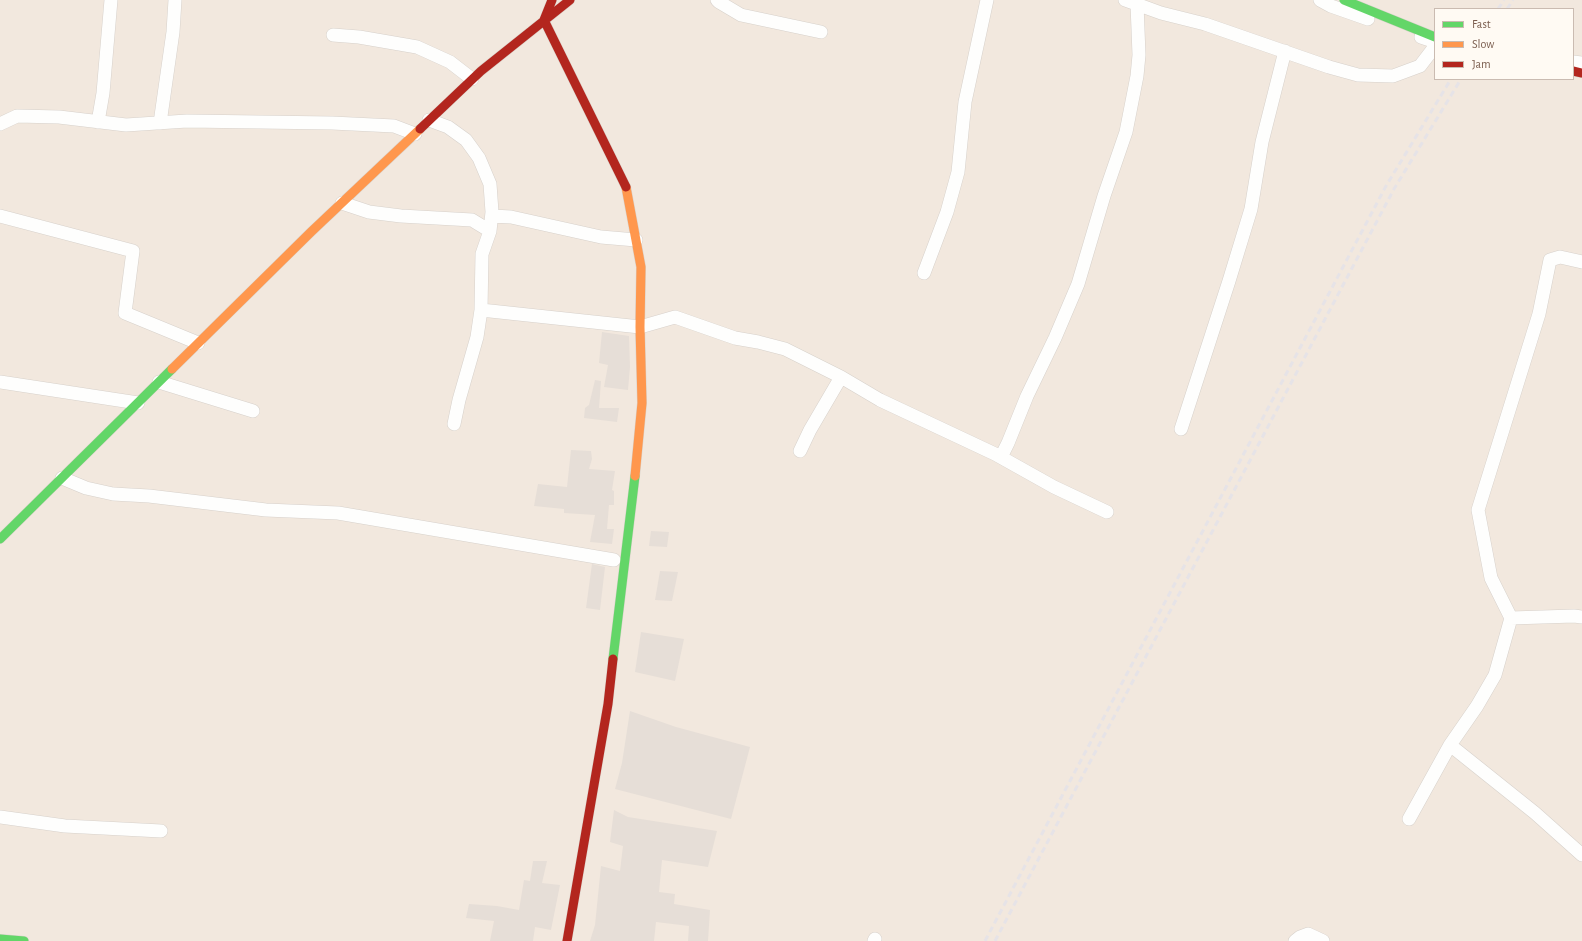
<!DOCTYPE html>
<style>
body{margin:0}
#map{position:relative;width:1582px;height:941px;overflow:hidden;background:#f9f5f0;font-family:"Alegreya Sans",sans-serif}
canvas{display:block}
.legend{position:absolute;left:1434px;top:8px;width:140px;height:72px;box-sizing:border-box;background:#fffaf3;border:1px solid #cabbb1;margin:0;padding:5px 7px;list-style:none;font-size:12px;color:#7a5c4d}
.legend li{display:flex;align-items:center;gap:8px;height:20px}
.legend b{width:20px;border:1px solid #cabbb1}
</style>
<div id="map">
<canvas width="1582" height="941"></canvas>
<ul class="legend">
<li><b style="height:5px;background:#63d668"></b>Fast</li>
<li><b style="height:5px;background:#ff974d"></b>Slow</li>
<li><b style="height:5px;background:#b3261e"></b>Jam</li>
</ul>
</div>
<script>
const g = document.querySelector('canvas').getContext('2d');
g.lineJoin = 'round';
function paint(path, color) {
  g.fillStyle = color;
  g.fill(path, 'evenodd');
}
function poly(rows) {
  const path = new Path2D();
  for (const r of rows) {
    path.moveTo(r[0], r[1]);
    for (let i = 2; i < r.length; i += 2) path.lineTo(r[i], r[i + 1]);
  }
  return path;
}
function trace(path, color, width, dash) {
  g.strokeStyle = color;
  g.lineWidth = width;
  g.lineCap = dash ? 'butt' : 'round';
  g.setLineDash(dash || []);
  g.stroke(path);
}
paint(poly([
 [0,0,1582,0,1582,941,0,941],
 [1435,9,1573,9,1573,79,1435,79]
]), '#f2e8de');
paint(poly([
 [602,332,629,336,630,367,628,390,604,387,608,365,599,363],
 [595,380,601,381,599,408,619,408,617,422,584,418,585,408,589,405],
 [571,450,591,451,592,459,589,469,615,471,612,490,614,491,614,505,609,505,607,529,614,529,612,544,590,542,595,515,564,513,564,509,534,506,538,484,567,487],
 [651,531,669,532,667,547,649,546],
 [592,564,605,567,600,610,586,608],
 [660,571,678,572,672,601,655,600],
 [641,632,684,639,675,681,635,672],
 [630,711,676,727,750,747,731,819,615,789,622,763],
 [614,810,628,817,717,831,708,867,662,860,659,892,675,894,674,904,710,910,708,941,688,941,689,926,656,922,654,941,590,941,595,925,601,866,620,871,623,846,610,842],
 [533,861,547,861,542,883,560,885,551,930,535,927,533,941,490,941,494,921,466,918,469,904,497,906,519,910,524,880,530,881]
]), '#e6ded7');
const street = poly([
 [717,0,719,2,741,15,821,32],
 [1125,0,1161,13,1205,24,1329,67,1358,75,1393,76,1420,66,1433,49,1434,44,1430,40,1421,37],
 [1320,0,1331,6,1368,19],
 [333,35,359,37,417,47,450,62,472,79],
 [1573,62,1582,63],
 [429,120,448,127,466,140,479,158,490,184,492,212,490,231,482,254,481,310,477,337,459,400,454,424],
 [98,122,103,93,111,0],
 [160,123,173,32,175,0],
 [0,124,17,116,59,117,126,125,187,121,332,123,394,126,415,134],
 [342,203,369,212,401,216,472,220,490,231],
 [0,216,133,251,125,313,198,343],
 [492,216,511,217,601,237,636,240],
 [924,273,947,212,958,172,965,102,987,0],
 [481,310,640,327,675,317,735,338,758,342,785,349,841,377,880,400,995,454,1054,487,1107,512],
 [0,382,138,403],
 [159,382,253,411],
 [1181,429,1229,281,1251,209,1262,142,1285,51],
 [800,451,810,430,841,377],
 [1001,457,1008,443,1027,396,1055,338,1078,284,1104,196,1126,132,1137,76,1139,55,1137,4],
 [62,478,86,488,113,494,149,496,266,510,338,513,614,560],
 [1511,618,1574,616,1582,617],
 [1450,745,1535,813,1582,855],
 [0,817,65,826,161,831],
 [1409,819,1450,745,1477,706,1495,675,1511,618,1491,578,1478,510,1539,314,1550,260,1560,257,1582,262],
 [874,941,875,939],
 [1295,941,1300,937,1308,934,1323,941]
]);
const fast = poly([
 [1344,0,1435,37],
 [0,539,172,369],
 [613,659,635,476],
 [0,939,24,941]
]);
const slow = poly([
 [626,187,641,267,640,327,642,403,635,476],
 [172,369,312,231,420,129]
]);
const jam = poly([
 [552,0,544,20,626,187],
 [1573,71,1582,73],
 [420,129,481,71,570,0],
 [567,941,608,704,613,659]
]);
trace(street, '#d7d1cb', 14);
trace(fast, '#d9d2cb', 10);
trace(slow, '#d9d2cb', 10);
trace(jam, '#d9d2cb', 10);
trace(street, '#fefefd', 13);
trace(fast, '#63d668', 9);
trace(slow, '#ff974d', 9);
trace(jam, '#b3261e', 9);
trace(poly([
 [1498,9,1504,0],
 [1507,9,1513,0],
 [985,941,1386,186,1451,79],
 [995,941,1394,189,1461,79]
]), '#e6e3e7', 3, [6, 4]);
</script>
